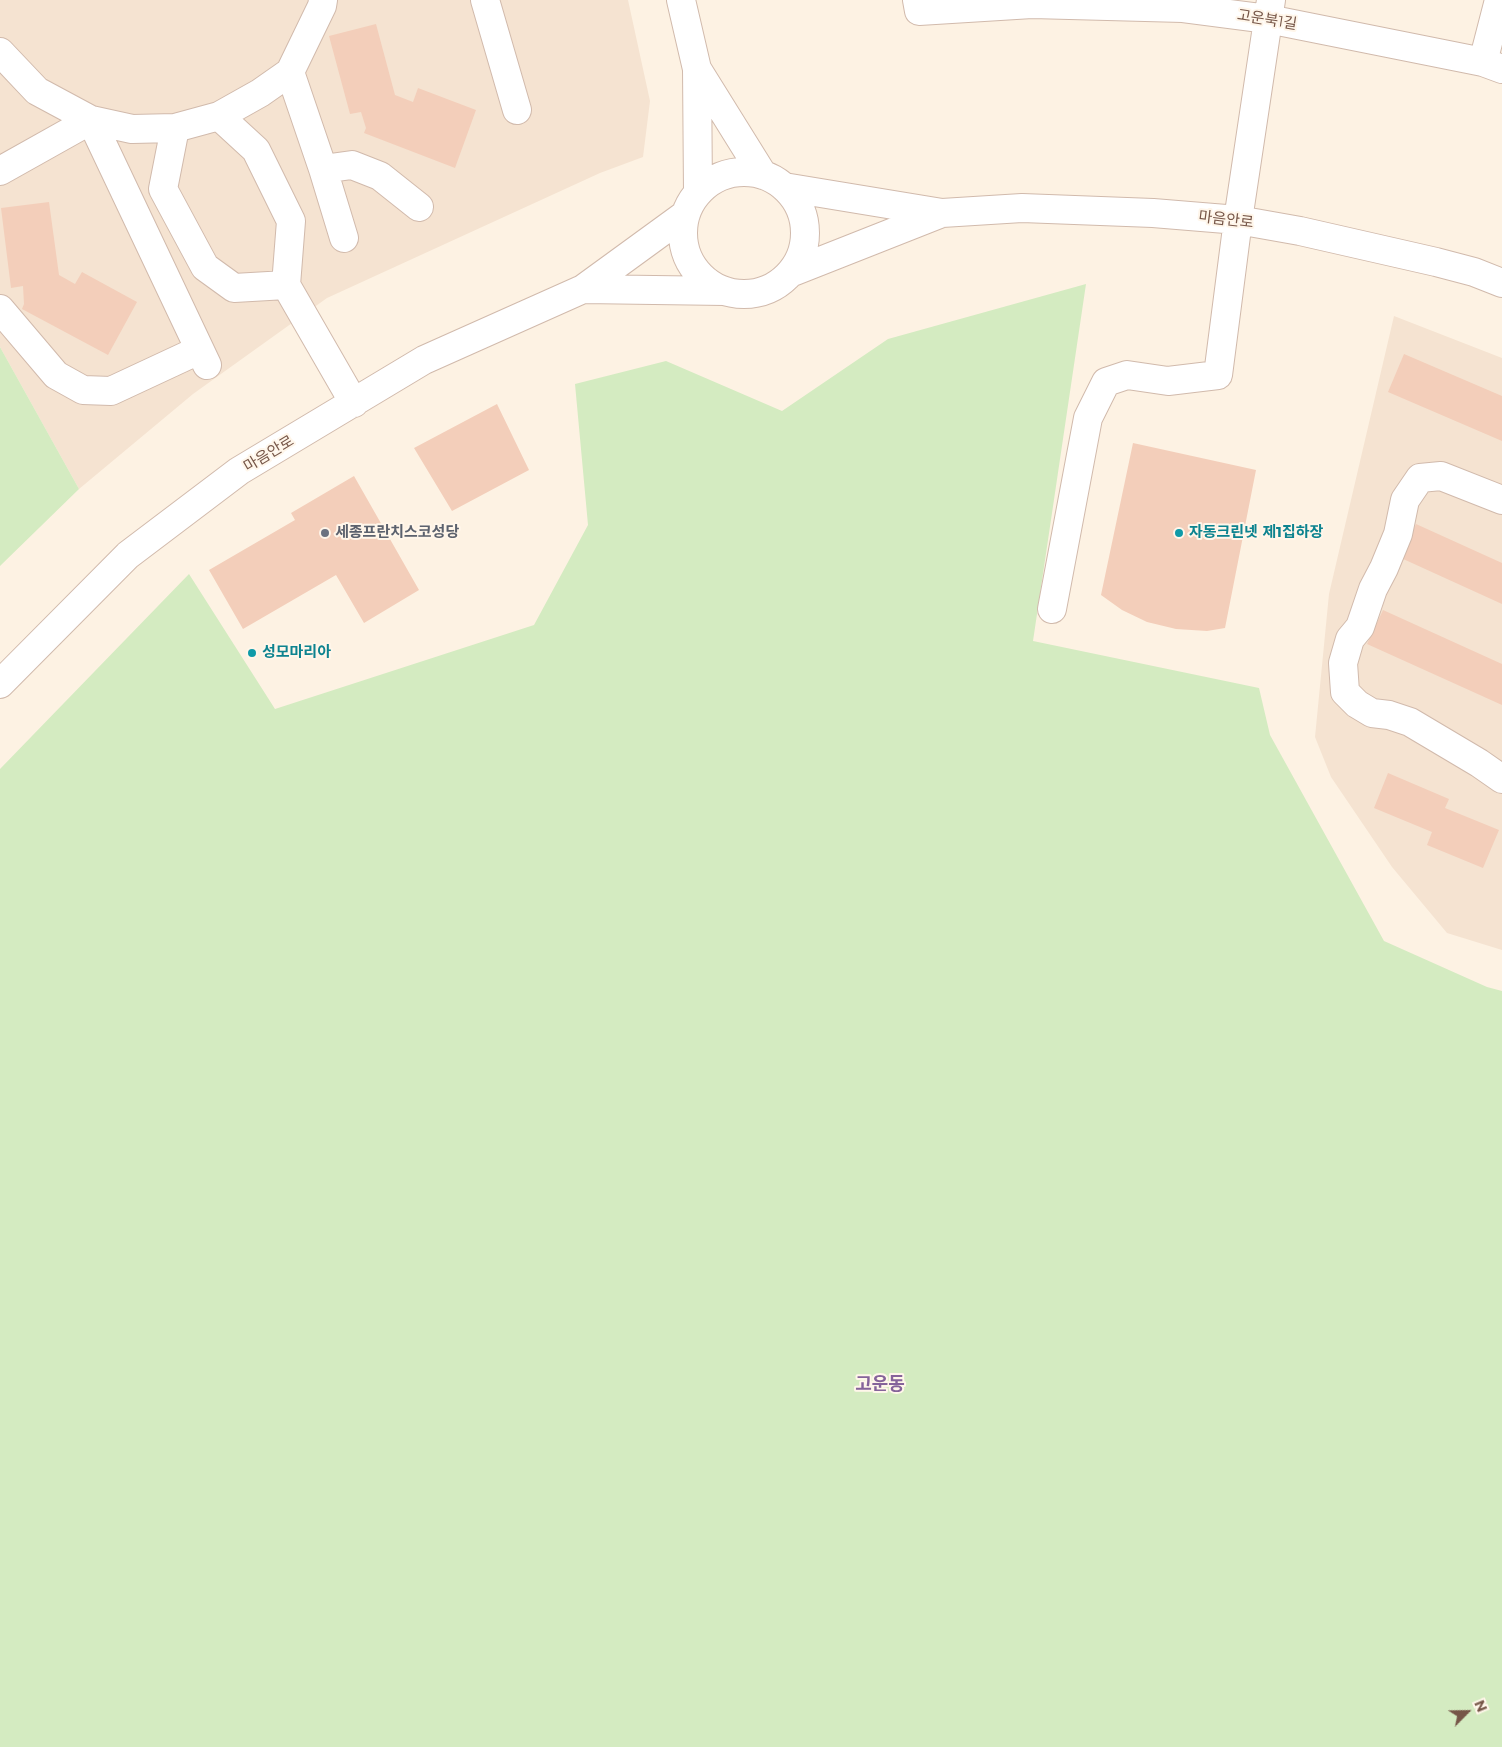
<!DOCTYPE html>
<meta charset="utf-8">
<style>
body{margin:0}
#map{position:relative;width:1502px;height:1747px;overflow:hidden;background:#fdf2e3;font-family:Montserrat,sans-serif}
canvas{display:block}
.north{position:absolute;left:1442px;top:1687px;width:50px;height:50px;-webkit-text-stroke:4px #fff6ea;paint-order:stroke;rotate:67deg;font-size:14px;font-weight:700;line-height:20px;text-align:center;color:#765648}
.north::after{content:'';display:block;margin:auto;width:18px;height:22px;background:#765648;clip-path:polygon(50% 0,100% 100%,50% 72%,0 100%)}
</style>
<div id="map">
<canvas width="1502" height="1747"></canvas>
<div class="north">N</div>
</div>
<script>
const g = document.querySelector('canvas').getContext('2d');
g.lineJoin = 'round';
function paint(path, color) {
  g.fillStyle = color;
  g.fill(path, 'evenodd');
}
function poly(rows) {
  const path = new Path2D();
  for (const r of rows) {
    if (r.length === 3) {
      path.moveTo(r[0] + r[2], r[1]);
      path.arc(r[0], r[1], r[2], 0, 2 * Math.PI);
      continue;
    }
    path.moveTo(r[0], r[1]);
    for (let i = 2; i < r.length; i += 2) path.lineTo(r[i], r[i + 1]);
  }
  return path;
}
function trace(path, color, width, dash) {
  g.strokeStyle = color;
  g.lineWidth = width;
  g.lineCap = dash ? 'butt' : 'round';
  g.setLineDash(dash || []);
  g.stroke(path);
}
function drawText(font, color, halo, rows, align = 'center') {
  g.font = font + ' Montserrat,"Noto Sans KR",sans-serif';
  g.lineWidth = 4;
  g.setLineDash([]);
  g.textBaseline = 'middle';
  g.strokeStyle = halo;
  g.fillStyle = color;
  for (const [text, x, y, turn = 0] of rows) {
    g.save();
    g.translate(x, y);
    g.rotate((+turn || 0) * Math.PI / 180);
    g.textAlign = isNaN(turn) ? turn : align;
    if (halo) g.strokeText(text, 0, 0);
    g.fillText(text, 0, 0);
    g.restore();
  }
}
paint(poly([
 [0,0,628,0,650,101,643,157,600,173,327,298,193,394,79,489,0,347],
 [1394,316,1502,358,1502,950,1447,933,1392,867,1331,777,1315,737,1329,594]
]), '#f5e3d1');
paint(poly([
 [1086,284,1033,641,1259,688,1270,735,1384,941,1487,987,1502,991,1502,1747,0,1747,0,769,189,574,275,709,534,625,588,525,575,384,666,361,782,411,888,339],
 [0,347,79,489,0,566]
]), '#d4ebc1');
paint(poly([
 [376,24,395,95,413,102,418,88,476,110,455,168,364,133,366,128,361,112,350,114,329,36],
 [49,202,59,275,75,284,82,272,137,302,108,355,22,309,24,304,23,286,11,288,1,208],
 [1404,354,1502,396,1502,441,1388,392],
 [497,404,529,470,452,511,414,448],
 [1133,443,1256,470,1225,628,1207,631,1176,629,1147,622,1122,610,1101,595],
 [354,476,419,590,364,623,336,575,243,629,209,570,295,520,291,513],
 [1416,524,1502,563,1502,604,1401,558],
 [1383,610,1502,664,1502,705,1367,644],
 [1388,773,1449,799,1445,808,1499,830,1483,868,1427,845,1432,832,1374,808]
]), '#f3ceba');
const minor = poly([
 [485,0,517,110],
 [681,0,697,69,698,193],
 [917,0,919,11,1032,4,1183,8,1268,19,1483,62,1502,69],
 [0,52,37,91,91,120,132,129,175,128,219,116,260,93,290,72,322,6,323,0],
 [1483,62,1499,0],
 [697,69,763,175],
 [290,72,323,169,344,238],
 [219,116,256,150,291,221,286,285,354,403],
 [175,128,163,189,205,267,234,288,286,285],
 [323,169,352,165,380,176,419,207],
 [0,171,91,120,207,365],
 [744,233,61],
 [784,187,942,213,1022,208,1153,213,1238,220,1300,231,1436,262,1474,272,1502,283],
 [790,273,942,213],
 [583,289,725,291],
 [0,309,56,375,83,390,111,391,199,350],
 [1502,500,1441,476,1420,478,1405,500,1398,534,1384,568,1373,589,1360,627,1350,639,1343,663,1345,692,1357,704,1372,713,1389,715,1410,722,1479,763,1502,779],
 [1052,609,1088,418,1106,382,1127,375,1168,381,1218,375,1238,220,1271,0],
 [0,684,128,555,239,471,424,360,583,289,686,214]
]);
trace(minor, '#d1baac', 30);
trace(minor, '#fff', 28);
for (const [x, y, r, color] of [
 [325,533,5,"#6b7280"],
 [1179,533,5,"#0f9aa8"],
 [252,653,5,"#0f9aa8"]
]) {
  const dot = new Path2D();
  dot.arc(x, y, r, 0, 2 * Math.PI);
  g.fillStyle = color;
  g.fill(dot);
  trace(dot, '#fff6ea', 2);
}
drawText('15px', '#765648', '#fff6ea', [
 ["고운북1길",1267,20,9],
 ["마음안로",1226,220,7],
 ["마음안로",269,454,-31]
]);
drawText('bold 15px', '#5b616d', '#fff6ea', [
 ["세종프란치스코성당",335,533]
], 'left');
drawText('bold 15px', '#0d838f', '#fff6ea', [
 ["자동크린넷 제1집하장",1189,533],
 ["성모마리아",262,653]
], 'left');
drawText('bold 18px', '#85639a', '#fff6ea', [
 ["고운동",880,1385]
]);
</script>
